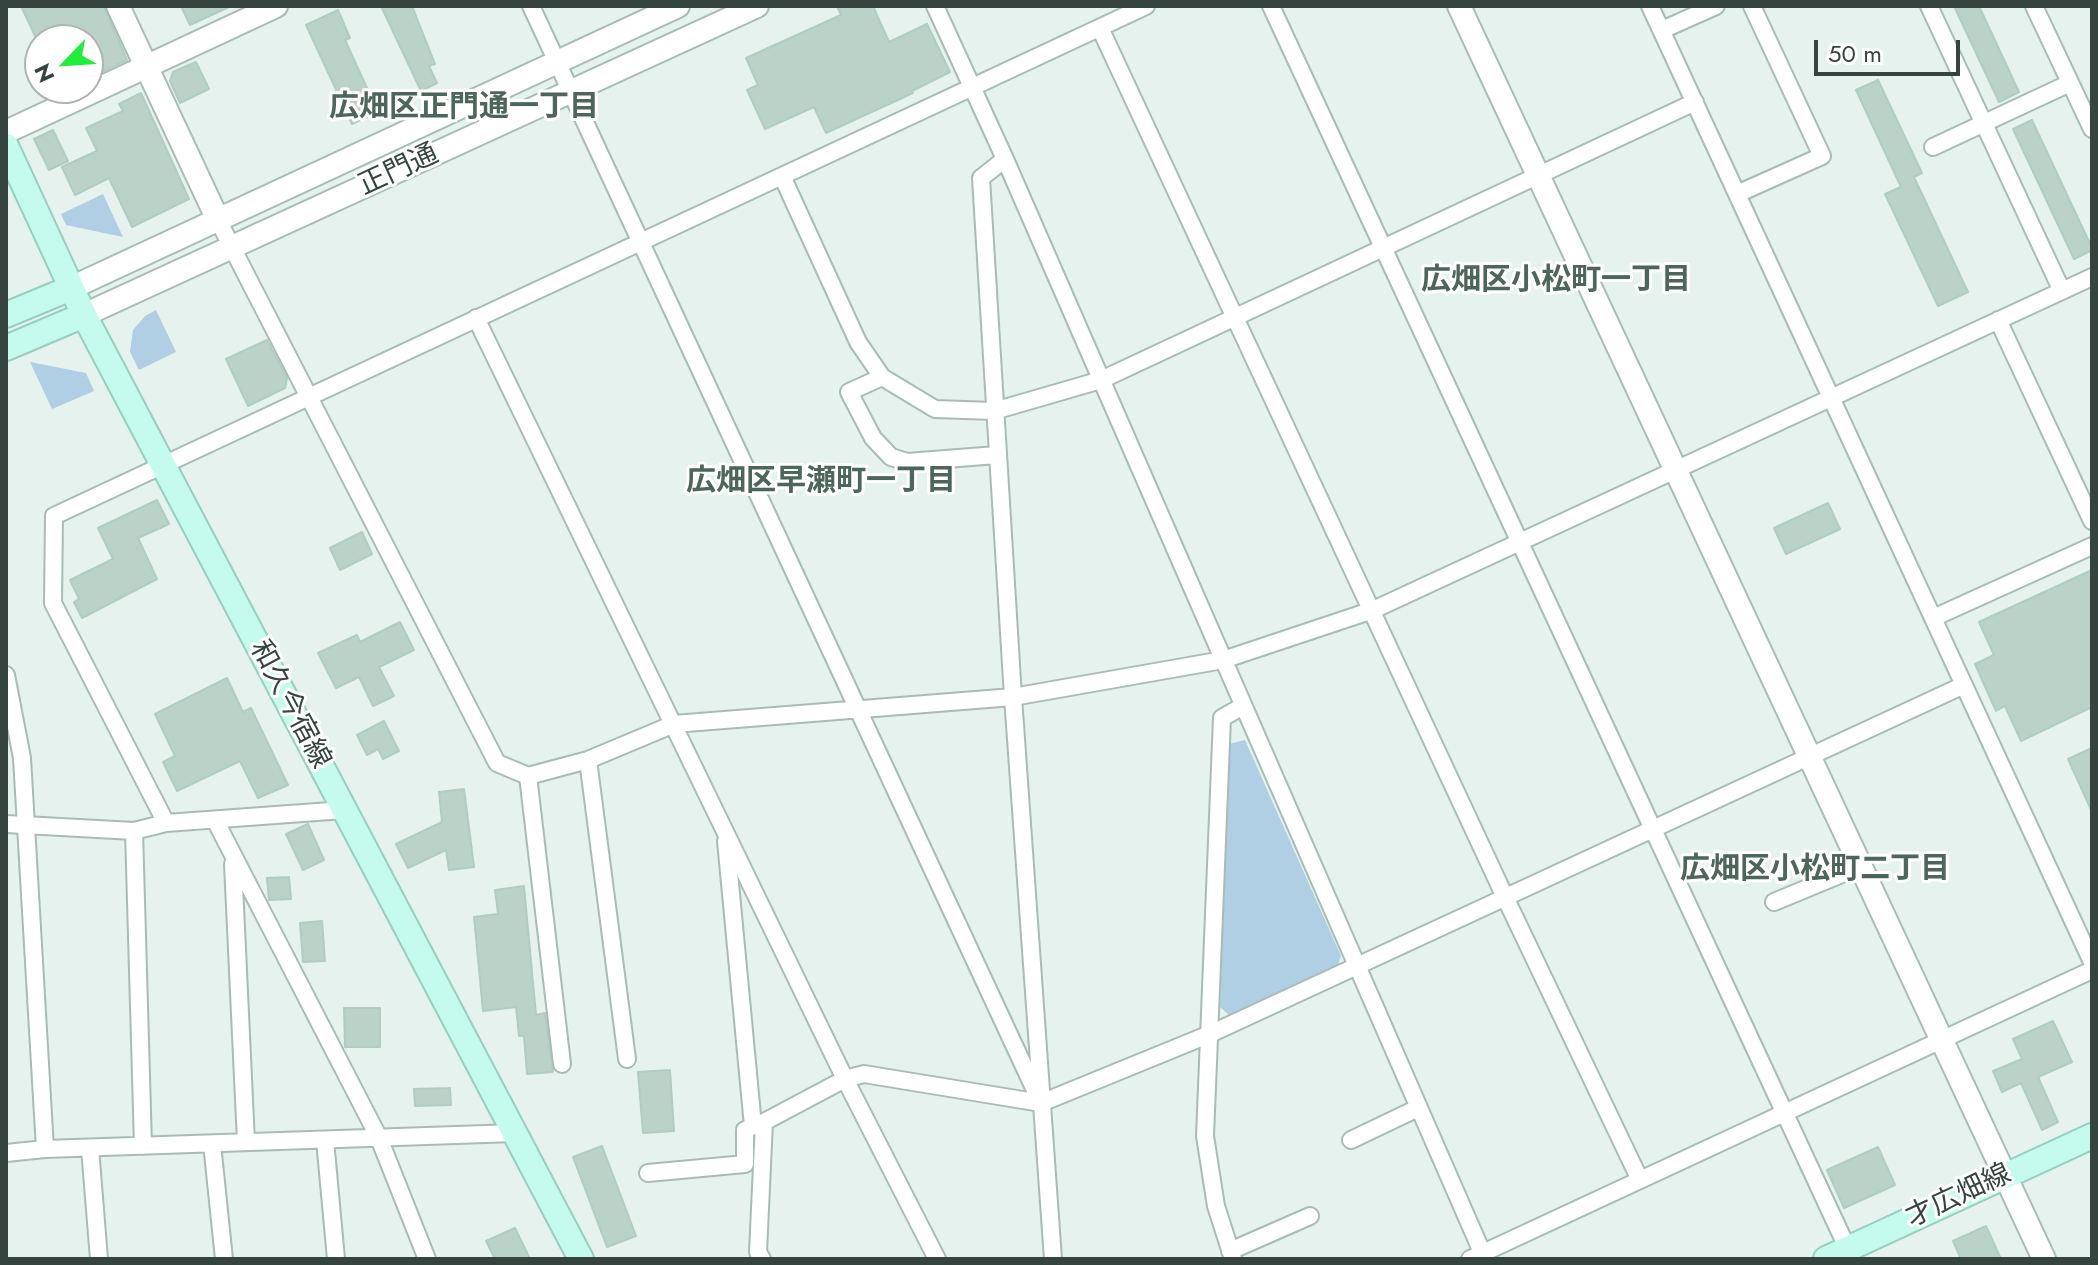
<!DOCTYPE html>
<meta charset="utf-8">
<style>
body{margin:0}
#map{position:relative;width:2098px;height:1265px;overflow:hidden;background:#e5f2ee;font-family:Jost,sans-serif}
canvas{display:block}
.frame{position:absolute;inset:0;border:8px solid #35443e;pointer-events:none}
.north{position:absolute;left:24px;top:24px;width:80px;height:80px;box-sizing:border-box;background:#fff;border:2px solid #aeb4b2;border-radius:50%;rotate:245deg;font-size:22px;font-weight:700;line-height:32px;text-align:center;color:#35443e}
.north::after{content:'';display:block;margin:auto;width:28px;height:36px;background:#20ee3a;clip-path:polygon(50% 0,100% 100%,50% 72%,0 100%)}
.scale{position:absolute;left:1814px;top:40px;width:146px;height:36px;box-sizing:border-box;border:4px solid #35443e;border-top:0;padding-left:10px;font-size:24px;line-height:28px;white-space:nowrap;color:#35443e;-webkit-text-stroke:6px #fff;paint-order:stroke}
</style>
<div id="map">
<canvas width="2098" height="1265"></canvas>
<div class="frame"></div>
<div class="north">N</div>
<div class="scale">50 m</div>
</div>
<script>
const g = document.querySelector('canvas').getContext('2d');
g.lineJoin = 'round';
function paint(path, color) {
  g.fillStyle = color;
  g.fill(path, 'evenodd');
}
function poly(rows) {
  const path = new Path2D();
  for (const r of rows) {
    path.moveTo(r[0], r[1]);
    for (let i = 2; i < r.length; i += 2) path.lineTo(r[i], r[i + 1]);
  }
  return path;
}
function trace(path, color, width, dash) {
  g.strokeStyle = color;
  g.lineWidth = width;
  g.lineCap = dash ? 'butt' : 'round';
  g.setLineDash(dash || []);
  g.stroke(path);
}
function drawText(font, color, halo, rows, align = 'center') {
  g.font = font + ' Jost,"Noto Sans JP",sans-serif';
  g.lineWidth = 6;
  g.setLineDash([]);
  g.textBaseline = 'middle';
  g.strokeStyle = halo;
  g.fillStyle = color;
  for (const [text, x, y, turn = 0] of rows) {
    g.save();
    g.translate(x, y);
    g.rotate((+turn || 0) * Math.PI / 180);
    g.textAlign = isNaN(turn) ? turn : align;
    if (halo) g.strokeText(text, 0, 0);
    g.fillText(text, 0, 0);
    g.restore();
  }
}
paint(poly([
 [103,194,123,237,66,225,61,214],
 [156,310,176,352,139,370,130,352,133,330,145,316],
 [30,362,86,373,94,391,52,409],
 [1245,740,1341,956,1338,965,1229,1015,1220,1007,1229,744]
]), '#b0cee4');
const building = poly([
 [21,6,104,6,127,60,88,78,88,40,37,40,21,6],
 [181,6,231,6,190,25,181,6],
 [381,6,412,6,435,64,429,66,437,83,421,91,381,6],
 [837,6,873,6,889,42,927,24,950,72,912,91,913,93,826,133,814,107,765,129,747,90,758,85,746,58,841,15,837,6],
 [1954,6,1979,6,2019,92,1999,102,1954,6],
 [338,10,350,38,345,40,378,112,352,124,306,25,338,10],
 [196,62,209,89,180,103,170,81,173,72,196,62],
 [1878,80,1922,173,1914,177,1968,292,1938,306,1885,194,1901,187,1856,90,1878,80],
 [141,93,189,199,132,227,109,178,75,195,62,167,97,151,86,128,123,111,119,104,141,93],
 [2032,120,2092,248,2092,250,2074,259,2013,129,2032,120],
 [53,130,68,161,49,170,34,139,53,130],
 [267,340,287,378,285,388,248,406,226,359,267,340],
 [157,500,169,524,138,538,157,579,82,618,74,602,79,599,70,580,113,559,98,528,157,500],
 [1828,503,1840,529,1786,554,1774,528,1828,503],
 [362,532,372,554,340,570,330,548,362,532],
 [2092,570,2092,707,2021,741,2005,706,1996,711,1975,664,1994,655,1979,622,2092,570],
 [400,622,414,650,379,667,394,696,373,706,359,677,336,688,318,653,357,635,360,642,400,622],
 [227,678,243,712,251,708,288,785,258,798,240,761,177,791,163,762,175,756,155,714,227,678],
 [384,721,399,751,383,759,378,749,367,755,357,735,384,721],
 [2092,748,2092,812,2068,759,2092,748],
 [464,789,474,867,449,870,446,850,408,868,396,844,442,822,439,792,464,789],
 [308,824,324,860,303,870,286,834,308,824],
 [289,877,291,899,269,900,267,878,289,877],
 [524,886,536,1015,545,1013,553,1072,527,1074,524,1036,519,1036,516,1007,483,1011,474,917,498,914,495,890,524,886],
 [322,921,325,961,303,962,300,923,322,921],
 [344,1008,380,1008,380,1047,345,1047,344,1008],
 [2053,1021,2072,1062,2038,1077,2058,1122,2042,1130,2021,1083,2002,1092,1993,1071,2022,1059,2013,1039,2053,1021],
 [670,1070,674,1131,643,1133,638,1072,670,1070],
 [450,1088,451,1105,415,1106,414,1089,450,1088],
 [602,1146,636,1236,607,1247,573,1157,602,1146],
 [1878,1147,1895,1185,1844,1208,1827,1170,1878,1147],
 [1986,1226,2001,1259,1961,1259,1953,1241,1986,1226],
 [515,1228,530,1259,495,1259,486,1241,515,1228]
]);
paint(building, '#bbd2c9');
trace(building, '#afcdc0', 2);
const minor = poly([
 [531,6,1041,1103],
 [935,6,1005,159,1485,1259],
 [1271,6,1851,1256],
 [1650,6,2092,962],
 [1929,6,2062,291],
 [2034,6,2092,129],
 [1100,28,1505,897,1640,1180],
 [1662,30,1716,6],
 [1933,147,2070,83],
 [1005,159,981,178,1013,697,1053,1259],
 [782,176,858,342,882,377,935,409,994,411,1101,380,1695,102],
 [1737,194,1822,156,1752,6],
 [218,220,497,763,528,776,588,760,674,724,1013,697,1223,660,1373,610,2092,277],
 [476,318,845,1079,937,1259],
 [1998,320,2092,521],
 [882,377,849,392,873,438,891,457,907,462,997,455],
 [1933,618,2092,546],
 [6,675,22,758,45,1149],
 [588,760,627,1059],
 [528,776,562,1064],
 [215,820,379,1138,427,1259],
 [166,823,53,603,54,516,1146,6],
 [6,824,134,831,166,823,344,810],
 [134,831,143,1146],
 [726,841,753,1126],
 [233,864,246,1142],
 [1774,902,1861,866],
 [325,1140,336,1259],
 [1351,1140,1418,1108],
 [212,1144,224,1259],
 [90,1148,99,1259],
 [6,1153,45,1149,515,1133],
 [648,1173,745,1164,745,1130,758,1124],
 [1230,1251,1310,1216],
 [762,1259,758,1252,764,1122,845,1079,864,1074,1041,1103,1210,1034,1964,685],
 [1233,1259,1216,1206,1205,1136,1222,718,1243,706],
 [1470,1259,2092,970]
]);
const tertiary = poly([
 [118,6,218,220],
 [1459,6,2044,1259],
 [6,132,276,6],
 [71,288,678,6],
 [84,315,757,6]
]);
const secondary = poly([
 [6,146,84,315,581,1259],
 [6,315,71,288],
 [6,348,84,315],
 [1826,1259,2092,1136]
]);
trace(minor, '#a8bcb5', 20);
trace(tertiary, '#a8bcb5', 26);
trace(secondary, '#97cfbf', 28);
trace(minor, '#fff', 16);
trace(tertiary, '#fff', 22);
trace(secondary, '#c5fbed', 24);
drawText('28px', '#35443e', '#fff', [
 ["正門通",399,171,-25],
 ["和久今宿線",289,705,62],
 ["才広畑線",1959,1197,-25]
]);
drawText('bold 30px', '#4d665b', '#fff', [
 ["広畑区正門通一丁目",464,109],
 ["広畑区小松町一丁目",1556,282],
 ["広畑区早瀬町一丁目",821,483],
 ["広畑区小松町二丁目",1815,871]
]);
</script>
